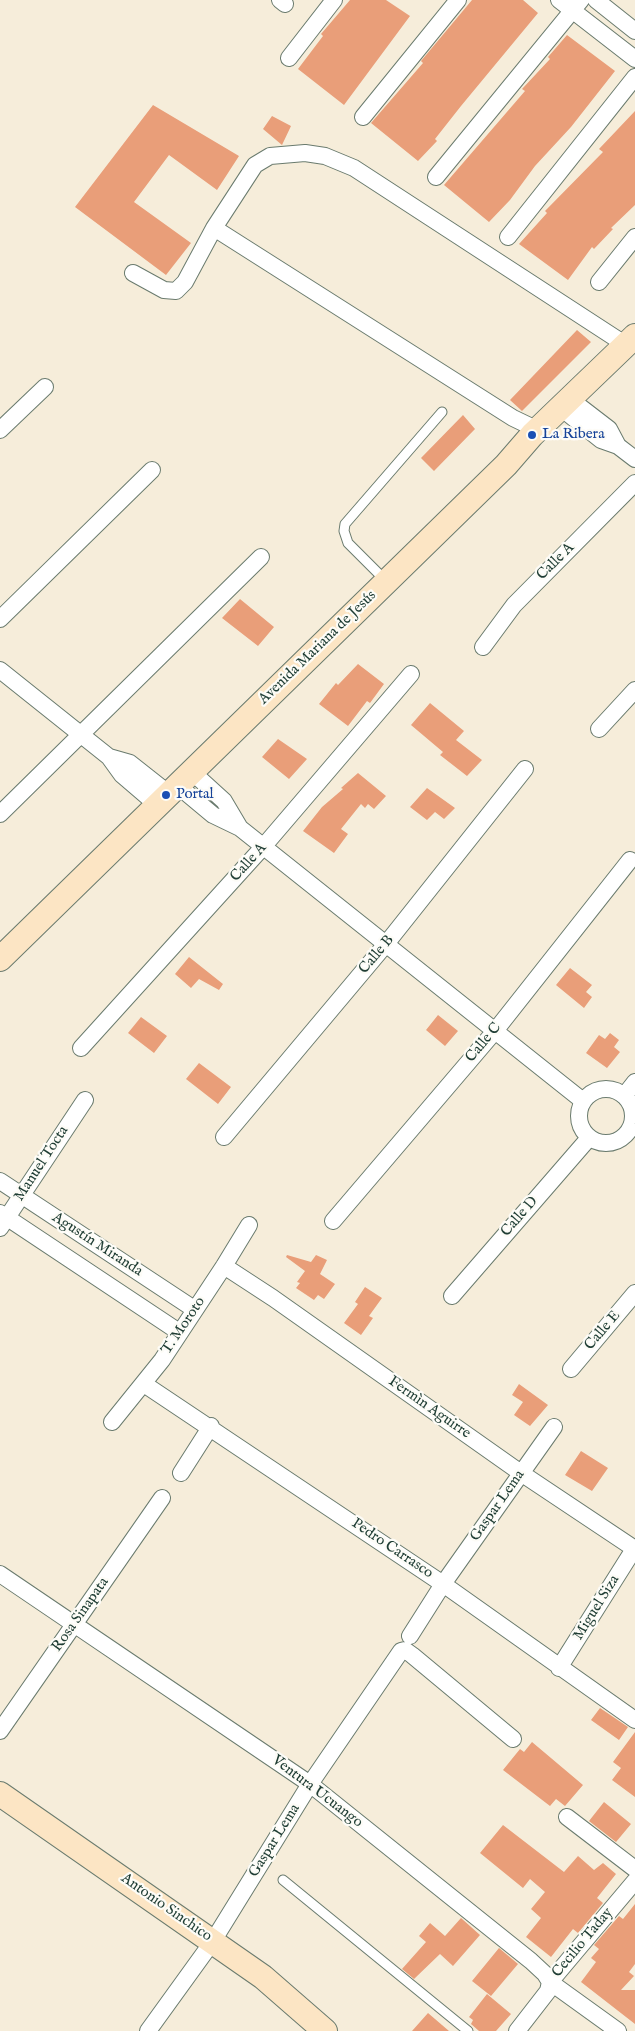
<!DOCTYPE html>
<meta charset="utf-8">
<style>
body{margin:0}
canvas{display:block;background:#f6edda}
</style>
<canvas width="635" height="2031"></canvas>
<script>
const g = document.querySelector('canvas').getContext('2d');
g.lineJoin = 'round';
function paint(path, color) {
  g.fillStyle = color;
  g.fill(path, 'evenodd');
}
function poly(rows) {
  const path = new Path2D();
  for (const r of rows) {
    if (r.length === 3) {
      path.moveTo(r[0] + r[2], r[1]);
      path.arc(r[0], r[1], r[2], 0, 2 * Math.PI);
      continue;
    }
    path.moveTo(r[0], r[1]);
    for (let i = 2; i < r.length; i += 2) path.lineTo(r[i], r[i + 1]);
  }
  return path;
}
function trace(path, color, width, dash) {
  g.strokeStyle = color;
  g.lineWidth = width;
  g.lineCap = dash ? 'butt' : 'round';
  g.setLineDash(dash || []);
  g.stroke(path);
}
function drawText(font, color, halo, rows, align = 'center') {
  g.font = font + ' "IM FELL English",serif';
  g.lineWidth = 4.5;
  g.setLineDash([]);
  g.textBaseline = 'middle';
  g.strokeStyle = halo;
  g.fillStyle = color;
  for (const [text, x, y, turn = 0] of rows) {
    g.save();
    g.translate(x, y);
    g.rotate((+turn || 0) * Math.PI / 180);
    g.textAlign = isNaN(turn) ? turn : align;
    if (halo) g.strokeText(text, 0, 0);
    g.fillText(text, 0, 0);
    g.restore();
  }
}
paint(poly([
 [350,0,386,0,410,16,344,105,298,69,323,36,321,34],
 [472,0,523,0,538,13,461,106,435,139,437,141,418,161,371,123,423,63,421,61],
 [567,35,615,71,571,127,535,166,510,200,489,222,444,185,525,91,522,89,550,59,548,57],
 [153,105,239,156,217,190,169,155,134,202,191,243,166,275,75,207],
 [635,111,635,205,611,228,613,229,594,249,592,247,568,280,519,244,547,213,545,211,603,152,599,149],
 [272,116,291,126,282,145,263,129],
 [577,330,591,342,522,411,510,400],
 [463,415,475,429,434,471,421,458],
 [240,599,274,627,258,646,222,618],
 [358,664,384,684,370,703,367,701,348,726,319,704,336,683,338,685],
 [430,703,464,731,456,740,482,760,467,776,440,755,443,752,411,725],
 [278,739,307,759,289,779,262,757],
 [358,773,386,796,374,809,368,804,365,808,361,804,341,829,348,834,334,853,303,831,322,807,343,789,341,788],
 [427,788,455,808,444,819,435,812,427,820,410,807],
 [189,957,223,984,219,990,199,979,191,988,175,974],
 [570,968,592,985,586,992,592,997,584,1008,556,985],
 [438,1015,458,1031,445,1046,426,1030],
 [141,1017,167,1036,154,1053,128,1033],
 [610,1033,619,1040,614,1047,620,1052,607,1068,586,1053,599,1035,605,1039],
 [199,1063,231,1087,218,1104,186,1079],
 [287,1255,311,1262,316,1255,327,1260,320,1274,335,1284,324,1299,318,1295,314,1300,296,1288,300,1283,297,1282,305,1271,286,1257],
 [365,1287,382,1298,369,1316,373,1318,361,1335,344,1323,358,1304,355,1302],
 [519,1384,548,1405,530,1426,514,1415,523,1402,512,1395],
 [581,1451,608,1468,592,1491,565,1475],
 [600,1708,628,1727,619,1740,591,1720],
 [635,1732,635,1797,612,1780,621,1768,613,1762],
 [532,1742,583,1785,565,1806,556,1799,550,1806,503,1770,520,1749,524,1752],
 [604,1802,631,1824,616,1842,589,1821],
 [503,1825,564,1872,578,1856,594,1870,603,1863,616,1874,597,1898,603,1903,578,1933,573,1929,551,1957,526,1937,541,1918,531,1909,545,1892,530,1879,523,1888,480,1853],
 [635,1904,635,1964,629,1972,634,1976,621,1990,635,1990,635,2024,581,1982,596,1962,591,1958,599,1949,594,1945,619,1916,623,1919],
 [461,1918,480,1935,453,1966,440,1954,414,1979,402,1969,426,1942,419,1936,430,1923,445,1936],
 [499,1948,518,1964,491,1996,472,1981],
 [487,1994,511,2014,496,2031,479,2031,471,2024,473,2020,469,2017],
 [428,2013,449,2031,412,2031]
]), '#e99e79');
const lane = poly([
 [386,581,348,543,344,531,345,524,442,412],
 [283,1880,468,2031]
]);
const street = poly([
 [280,0,285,4],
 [559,0,635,59],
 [596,0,635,31],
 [289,58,334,0],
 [363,117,458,0],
 [436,177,581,0],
 [214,228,513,418,538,430],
 [508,237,635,77],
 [133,273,164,290,176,291,185,282,214,228,255,165,270,156,305,153,325,156,354,168,626,345],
 [599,282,635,237],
 [570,399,609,429,618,446],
 [561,408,601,440,618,446,635,459],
 [0,430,45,387],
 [0,619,152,470],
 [483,647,514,605,635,483],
 [0,670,109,757,122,775,157,805],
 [599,729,635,690],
 [109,757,130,763,168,793],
 [191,771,224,801,240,828],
 [177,785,213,815,240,828,583,1101],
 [0,814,261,557],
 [81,1048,263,847,411,674],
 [606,1116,27],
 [624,1096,635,1082],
 [224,1137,386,944,525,769],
 [0,1181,194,1309],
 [0,1213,179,1332],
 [333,1221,495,1031,630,860],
 [0,1228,85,1100],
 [224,1266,273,1298,521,1473,635,1549],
 [452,1296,589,1138],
 [571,1369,635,1293],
 [144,1384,443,1584,635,1720],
 [112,1422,162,1360,224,1266,249,1225],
 [181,1473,211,1426],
 [0,1574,310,1784,531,1961,545,1974,550,1982,618,2031],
 [410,1636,443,1584,554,1427],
 [559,1668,634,1549],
 [0,1731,162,1498],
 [567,1817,635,1869],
 [148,2031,213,1941,310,1784,401,1651,405,1650,412,1655,513,1739],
 [517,2031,548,1991,550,1982,635,1881]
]);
const secondary = poly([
 [0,959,506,465,532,435,635,336],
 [0,1794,263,1977,325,2031]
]);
trace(lane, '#6a7b6e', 11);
trace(street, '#6a7b6e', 18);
trace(secondary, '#6a7b6e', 26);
trace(lane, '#fff', 9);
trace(street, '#fff', 16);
trace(secondary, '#fce5c4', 24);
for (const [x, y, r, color] of [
 [532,435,5,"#1a4fb4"],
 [166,795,5,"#1a4fb4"]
]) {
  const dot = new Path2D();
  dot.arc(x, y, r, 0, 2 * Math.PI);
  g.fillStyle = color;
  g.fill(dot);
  trace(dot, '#fdfcf7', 2);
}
drawText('15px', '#164399', '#fdfcf7', [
 ["La Ribera",542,435],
 ["Portal",176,795]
], 'left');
drawText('15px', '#1f3d34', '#fdfcf7', [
 ["Calle A",556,562,-45],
 ["Avenida Mariana de Jesús",318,648,-44],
 ["Calle A",249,863,-48],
 ["Calle B",377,955,-50],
 ["Calle C",484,1043,-50],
 ["Manuel Tocta",42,1164,-57],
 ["Calle D",520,1217,-49],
 ["Agustín Miranda",97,1245,33],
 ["T. Moroto",184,1326,-56],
 ["Calle E",603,1331,-50],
 ["Fermìn Aguirre",429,1408,35],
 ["Gaspar Lema",498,1506,-55],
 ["Pedro Carrasco",392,1549,34],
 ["Miguel Siza",597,1608,-58],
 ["Rosa Sinapata",81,1615,-55],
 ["Ventura Ucuango",317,1792,37],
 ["Gaspar Lema",275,1841,-58],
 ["Antonio Sinchico",166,1908,35],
 ["Cecilio Taday",583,1943,-50]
]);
</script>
